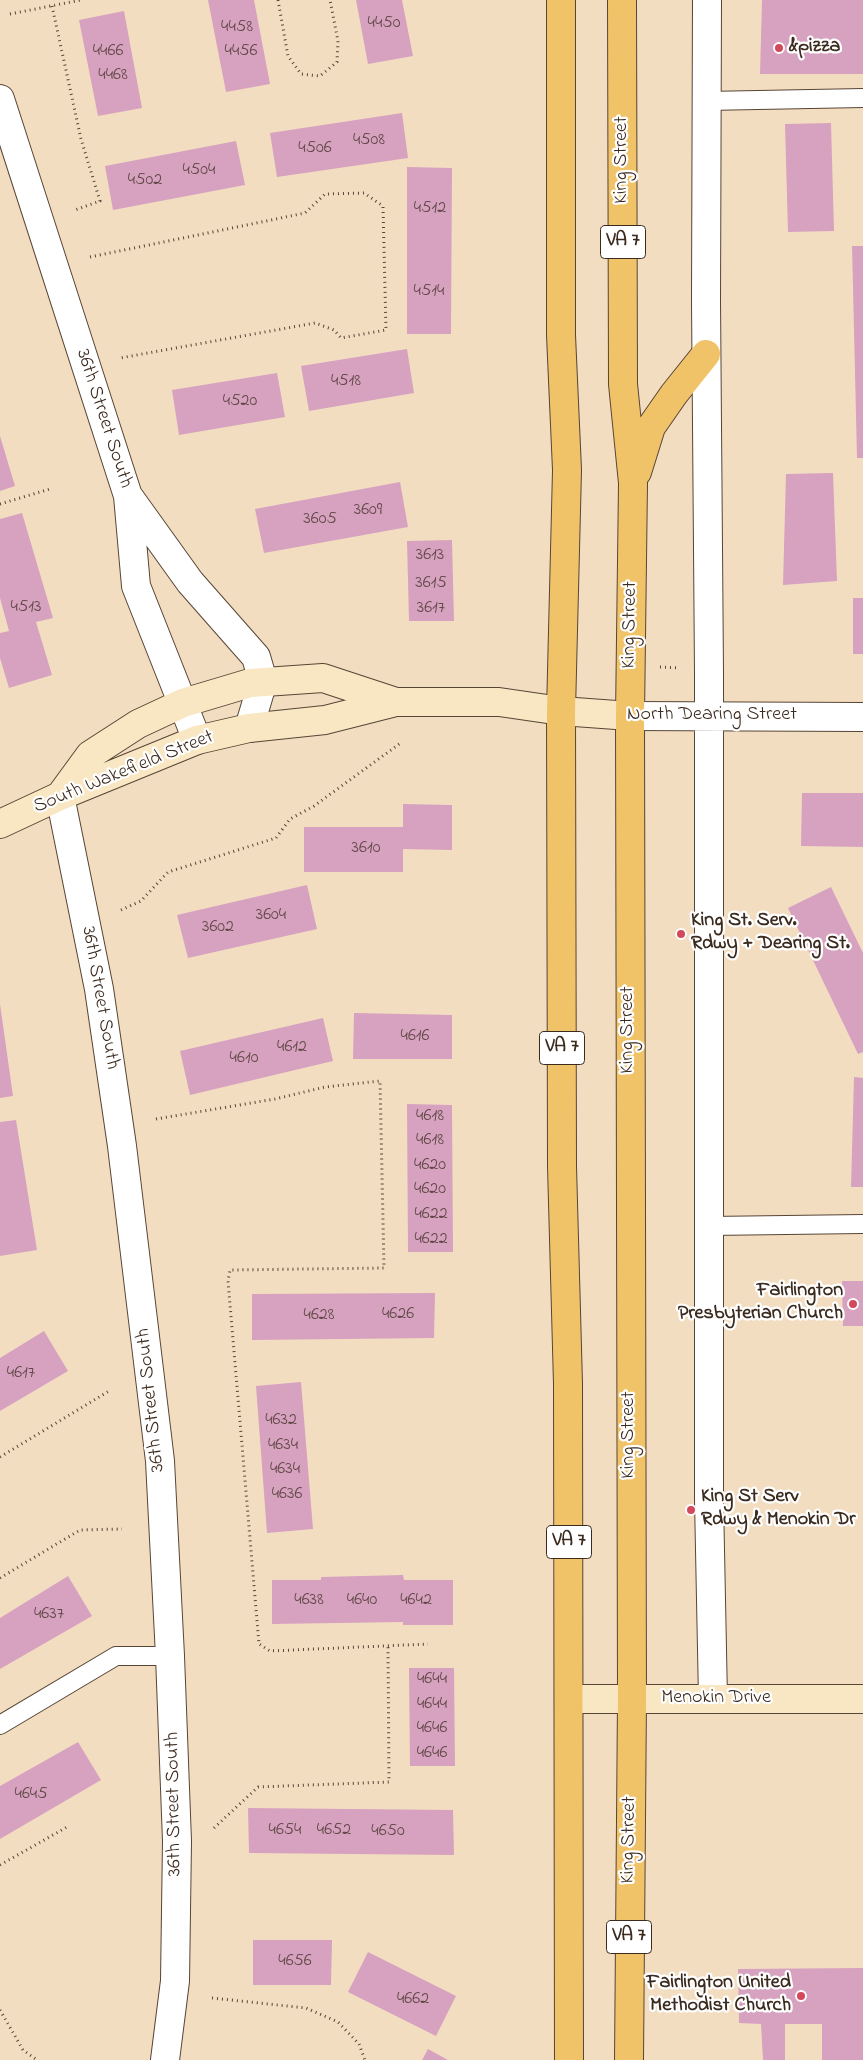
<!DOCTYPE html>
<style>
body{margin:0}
canvas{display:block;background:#f3ddc0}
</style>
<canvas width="863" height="2060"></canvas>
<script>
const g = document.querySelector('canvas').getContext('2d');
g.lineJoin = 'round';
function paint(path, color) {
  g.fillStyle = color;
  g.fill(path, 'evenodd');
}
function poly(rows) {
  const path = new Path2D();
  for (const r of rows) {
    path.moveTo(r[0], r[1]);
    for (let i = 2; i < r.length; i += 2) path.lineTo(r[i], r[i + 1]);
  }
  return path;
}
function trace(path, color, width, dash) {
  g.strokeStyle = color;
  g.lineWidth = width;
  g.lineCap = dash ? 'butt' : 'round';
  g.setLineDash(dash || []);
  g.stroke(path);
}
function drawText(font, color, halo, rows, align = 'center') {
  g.font = font + ' "Indie Flower",sans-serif';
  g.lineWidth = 4.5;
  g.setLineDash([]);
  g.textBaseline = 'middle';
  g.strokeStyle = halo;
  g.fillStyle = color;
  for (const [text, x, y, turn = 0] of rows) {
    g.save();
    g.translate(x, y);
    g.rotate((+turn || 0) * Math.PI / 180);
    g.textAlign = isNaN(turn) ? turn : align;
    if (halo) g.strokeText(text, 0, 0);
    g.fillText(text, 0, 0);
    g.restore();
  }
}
paint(poly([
 [208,0,254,0,270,84,226,92],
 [356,0,402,0,413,56,368,64],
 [762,0,863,0,863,74,760,74],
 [124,11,142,108,98,116,79,20],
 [402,113,408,158,277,177,270,133],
 [831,123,834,231,788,232,785,124],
 [236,141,245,185,113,210,105,166],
 [407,167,452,168,451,334,407,334],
 [852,246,863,246,863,458,857,458],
 [407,349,414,393,309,411,301,366],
 [277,373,285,417,179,435,172,390],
 [0,436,15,486,0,491],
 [833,473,837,581,783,585,786,474],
 [400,482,408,527,264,553,255,509],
 [22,513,53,618,36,622,52,675,9,688,0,658,0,633,9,631,0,598,0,519],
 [452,540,454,621,409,621,407,541],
 [853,598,863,598,863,654,853,654],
 [802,793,863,793,863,847,801,846],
 [403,804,452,805,452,850,403,849,403,872,304,872,304,827,403,827],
 [307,885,317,929,188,958,177,915],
 [831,887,863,953,863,1052,858,1054,788,908],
 [0,1004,13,1096,0,1098],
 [354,1013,452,1015,452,1059,353,1059],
 [323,1018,333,1061,190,1095,180,1051],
 [854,1077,863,1078,863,1187,851,1187],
 [407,1104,452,1105,453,1252,408,1252],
 [16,1120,37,1250,0,1256,0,1122],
 [842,1281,863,1281,863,1326,843,1326],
 [435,1293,434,1338,252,1340,252,1294],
 [44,1331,68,1371,0,1411,0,1358],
 [301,1382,313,1529,267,1533,256,1386],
 [403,1575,404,1580,453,1580,453,1625,403,1625,403,1622,272,1624,272,1580,321,1580,321,1577],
 [68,1576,92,1616,0,1669,0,1618],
 [409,1668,454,1668,455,1766,410,1766],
 [78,1742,101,1780,0,1839,0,1786],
 [248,1808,453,1810,454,1855,249,1853],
 [253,1940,332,1940,331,1985,253,1985],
 [368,1952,456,1996,436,2036,348,1992],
 [863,1968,863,2060,822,2060,822,2024,785,2024,785,2060,763,2060,761,2024,739,2023,738,1969],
 [428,2049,448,2060,422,2060]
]), '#d6a2c0');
const lane = poly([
 [706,101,863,98],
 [709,1226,863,1224],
 [0,1725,116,1656,170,1656]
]);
const street = poly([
 [707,0,706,301,709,673,709,1500,713,1699],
 [0,99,128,496,136,586,197,740],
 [129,497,190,582,256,657,263,681,249,728],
 [630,716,863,717],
 [60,796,99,989,122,1146,160,1461,170,1656,177,1841,175,1981,165,2060]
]);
const secondary = poly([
 [60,796,90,755,138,724,183,703,250,683,323,678,396,702],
 [0,824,60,796,197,740,249,728,325,720,396,702,499,702,561,711,630,716],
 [569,1699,863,1699]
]);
const primary = poly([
 [561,0,561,335,567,470,561,711,562,1166,568,1384,569,2060],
 [622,0,623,384,633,483,630,716,632,1699,629,2060],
 [637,472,651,427,674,394,706,354]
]);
trace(lane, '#574536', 20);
trace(street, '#574536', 30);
trace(secondary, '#574536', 30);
trace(primary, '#574536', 30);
trace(poly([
 [278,0,288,56,301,74,320,76,337,62,338,41,330,0],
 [52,6,81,139,100,201,75,210],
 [10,14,81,0],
 [90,257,305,213,325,194,364,193,383,206,386,330,341,338,334,330,315,323,120,358],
 [0,504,50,489],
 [660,667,679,668],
 [121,910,141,901,168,872,276,838,290,819,314,806,402,742],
 [156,1119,275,1099,325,1087,380,1081,384,1268,230,1270,228,1281,259,1644,270,1651,428,1644],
 [0,1457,109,1391],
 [0,1578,80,1530,122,1529],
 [214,1828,258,1787,389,1782,388,1646],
 [0,1865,67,1827],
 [212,1998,306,2008,338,2022,359,2044,365,2060],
 [0,2010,23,2050,37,2060]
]), '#574536', 3, [1, 4]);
trace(lane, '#fff', 18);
trace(street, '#fff', 28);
trace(secondary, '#f9e7c3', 28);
trace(primary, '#f1c369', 28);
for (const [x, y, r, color] of [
 [779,48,5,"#d1495b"],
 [681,934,5,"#d1495b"],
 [853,1304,5,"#d1495b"],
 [691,1510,5,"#d1495b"],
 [801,1996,5,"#d1495b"]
]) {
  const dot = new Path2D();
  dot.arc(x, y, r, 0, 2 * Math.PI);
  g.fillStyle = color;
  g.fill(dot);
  trace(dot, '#fff', 2);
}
drawText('18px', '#624846', null, [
 ["4450",384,24],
 ["4458",237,28],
 ["4466",108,52],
 ["4456",241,52],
 ["4468",113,76],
 ["4508",369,141],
 ["4506",315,149],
 ["4504",199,171],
 ["4502",145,181],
 ["4512",430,209],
 ["4514",429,292],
 ["4518",346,382],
 ["4520",240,402],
 ["3609",368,511],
 ["3605",320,520],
 ["3613",430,556],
 ["3615",431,584],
 ["4513",26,608],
 ["3617",431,609],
 ["3610",366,849],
 ["3604",271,916],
 ["3602",218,928],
 ["4616",415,1037],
 ["4612",292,1048],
 ["4610",244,1059],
 ["4618",430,1117],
 ["4618",430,1141],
 ["4620",430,1166],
 ["4620",430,1190],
 ["4622",431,1215],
 ["4622",431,1240],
 ["4626",398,1315],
 ["4628",319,1316],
 ["4617",21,1374],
 ["4632",281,1421],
 ["4634",283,1446],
 ["4634",285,1470],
 ["4636",287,1495],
 ["4638",309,1601],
 ["4640",362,1601],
 ["4642",416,1601],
 ["4637",49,1615],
 ["4644",432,1680],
 ["4644",432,1705],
 ["4646",432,1729],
 ["4646",432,1754],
 ["4645",31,1795],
 ["4654",285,1831],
 ["4652",334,1831],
 ["4650",388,1832],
 ["4656",295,1962],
 ["4662",413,2000]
]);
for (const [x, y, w] of [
 [623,242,45],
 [562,1048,45],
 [569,1542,45],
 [629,1937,45]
]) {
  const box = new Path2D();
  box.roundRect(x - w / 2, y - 16.5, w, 33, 4);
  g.fillStyle = '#fff';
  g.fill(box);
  trace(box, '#3b2a1e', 1);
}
drawText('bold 19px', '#3b2a1e', null, [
 ["VA 7",623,242],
 ["VA 7",562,1048],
 ["VA 7",569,1542],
 ["VA 7",629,1937]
]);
drawText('bold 20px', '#3b2a1e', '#fff', [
 ["&pizza",789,48],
 ["King St. Serv.",691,922],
 ["Rdwy + Dearing St.",691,945],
 ["Fairlington",843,1292,"right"],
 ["Presbyterian Church",843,1315,"right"],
 ["King St Serv",701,1498],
 ["Rdwy & Menokin Dr",701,1521],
 ["Fairlington United",791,1984,"right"],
 ["Methodist Church",791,2007,"right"]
], 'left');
drawText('20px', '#3b2a1e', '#fff', [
 ["King Street",623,160,-90],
 ["36th Street South",103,419,72],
 ["King Street",631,625,-89],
 ["North Dearing Street",712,716],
 ["South Wakefield Street",124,773,-22],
 ["36th Street South",99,998,80],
 ["King Street",629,1030,-90],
 ["36th Street South",152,1400,-96],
 ["King Street",630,1435,-90],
 ["Menokin Drive",716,1699],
 ["36th Street South",175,1804,-91],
 ["King Street",630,1840,-89]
]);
</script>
